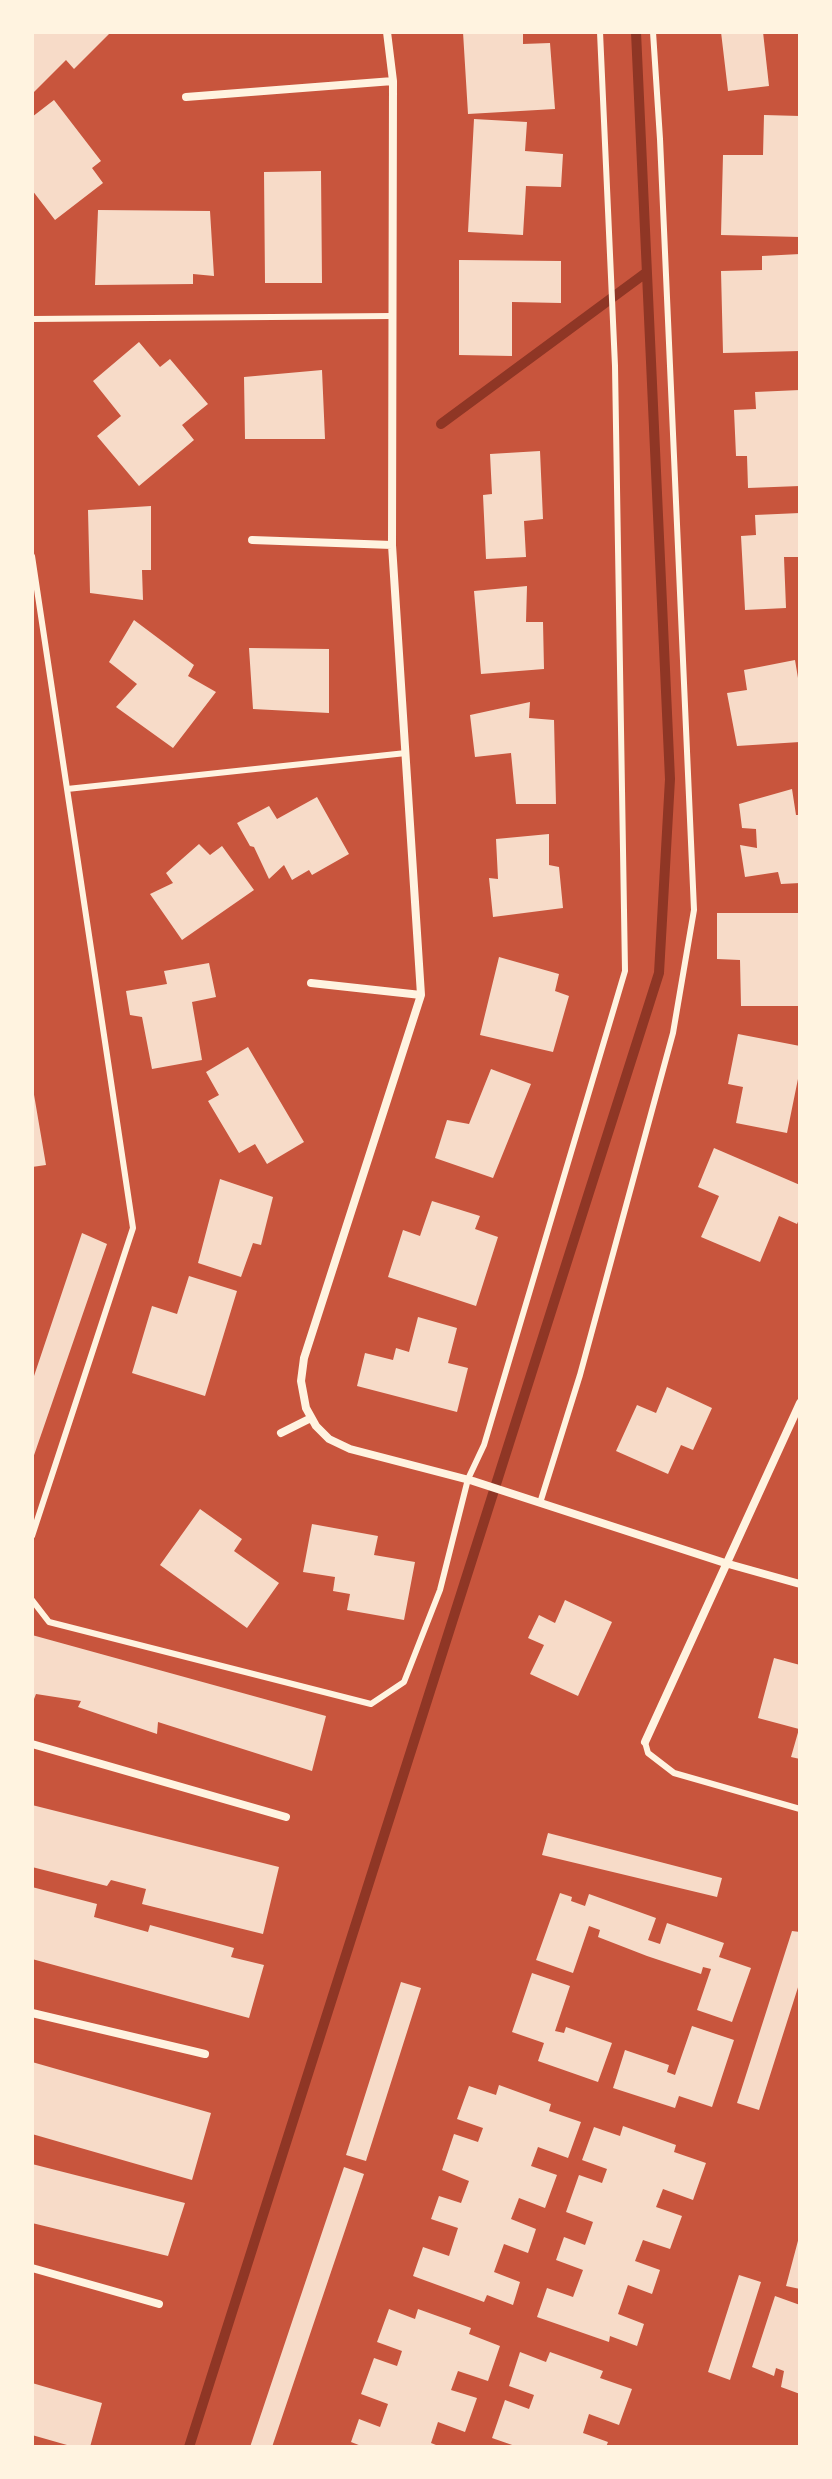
<!DOCTYPE html>
<style>
body{margin:0}
#map{position:relative;width:832px;height:2479px;overflow:hidden;background:#c8553d;font-family:Helvetica,sans-serif}
canvas{display:block}
.frame{position:absolute;inset:0;border:34px solid #fff3e0;pointer-events:none}
</style>
<div id="map">
<canvas width="832" height="2479"></canvas>
<div class="frame"></div>
</div>
<script>
const g = document.querySelector('canvas').getContext('2d');
g.lineJoin = 'round';
function poly(rows) {
  const path = new Path2D();
  for (const r of rows) {
    path.moveTo(r[0], r[1]);
    for (let i = 2; i < r.length; i += 2) path.lineTo(r[i], r[i + 1]);
  }
  return path;
}
function trace(path, color, width, dash) {
  g.strokeStyle = color;
  g.lineWidth = width;
  g.lineCap = dash ? 'butt' : 'round';
  g.setLineDash(dash || []);
  g.stroke(path);
}
function paint(path, color) {
  g.fillStyle = color;
  g.fill(path, 'evenodd');
}
trace(poly([
 [441,424,647,272],
 [189,2447,659,973,670,779,636,32]
]), '#8f3625', 10);
paint(poly([
 [32,32,111,32,74,69,66,60,34,92],
 [463,32,523,32,523,44,550,43,555,109,468,114],
 [721,32,763,32,769,86,728,91],
 [54,100,101,161,92,168,103,183,55,220,32,190,32,117],
 [764,115,800,116,800,237,721,235,723,155,763,155],
 [474,119,527,122,525,151,563,154,561,187,526,186,523,235,468,232],
 [321,171,322,283,265,283,264,172],
 [98,210,210,211,214,276,193,274,193,284,95,285],
 [800,254,800,351,723,353,721,271,762,270,762,256],
 [459,260,561,261,561,303,512,302,512,356,459,355],
 [139,342,160,367,170,359,208,404,182,425,194,440,139,486,97,436,121,416,93,381],
 [322,370,325,439,245,439,244,377],
 [800,390,800,486,748,488,747,456,736,456,734,410,756,409,755,392],
 [540,451,543,519,524,521,526,557,486,559,483,495,492,494,490,454],
 [151,506,151,570,142,570,143,600,90,593,88,510],
 [800,513,800,557,784,557,786,608,745,610,741,536,756,535,755,515],
 [527,586,526,622,543,622,544,669,481,674,474,591],
 [134,620,194,665,188,676,216,692,173,748,116,707,137,684,109,662],
 [249,648,329,649,329,713,253,709],
 [795,660,800,690,800,742,737,746,727,693,747,690,744,670],
 [530,702,529,718,554,720,556,804,516,804,511,753,475,757,470,715],
 [792,789,796,815,800,815,800,883,781,884,778,872,745,877,740,845,757,848,756,829,742,828,739,804],
 [317,797,349,854,312,875,309,870,292,880,284,865,269,879,254,847,250,846,237,823,269,806,277,819],
 [549,834,549,865,559,867,563,908,493,917,489,878,498,879,496,839],
 [199,844,210,855,222,846,254,890,182,940,150,894,173,883,166,873],
 [717,913,800,913,800,1006,741,1006,740,960,717,959],
 [499,957,559,974,555,991,569,996,553,1052,480,1035],
 [209,963,216,997,192,1002,202,1060,152,1069,142,1017,130,1015,126,991,167,984,164,971],
 [738,1034,800,1046,800,1069,787,1133,736,1123,743,1087,728,1084],
 [248,1047,304,1142,267,1164,255,1144,239,1153,208,1101,219,1095,206,1072],
 [491,1069,531,1084,493,1178,435,1158,447,1120,469,1124],
 [32,1083,46,1165,32,1167],
 [714,1148,800,1185,800,1217,797,1224,779,1216,760,1262,701,1237,719,1196,698,1187],
 [220,1179,273,1197,261,1245,253,1243,241,1277,198,1263],
 [432,1201,480,1216,475,1229,498,1237,476,1306,388,1277,403,1230,420,1236],
 [82,1233,107,1244,32,1461,32,1382],
 [189,1276,237,1291,205,1396,132,1373,152,1306,177,1314],
 [418,1317,457,1328,448,1363,468,1368,457,1412,357,1386,365,1353,393,1360,396,1348,409,1352],
 [667,1387,712,1408,693,1450,681,1445,668,1474,616,1451,637,1405,656,1413],
 [200,1509,242,1539,234,1551,279,1583,247,1628,160,1565],
 [312,1524,378,1536,374,1555,415,1562,404,1620,347,1610,350,1594,333,1591,335,1577,303,1572],
 [565,1600,612,1622,578,1696,530,1674,544,1645,528,1638,539,1615,555,1623],
 [32,1635,326,1716,312,1771,158,1722,157,1734,78,1707,81,1701,36,1694,32,1704],
 [774,1658,800,1665,800,1759,791,1757,799,1729,758,1718],
 [32,1805,279,1867,263,1934,142,1904,146,1889,111,1880,107,1886,32,1867],
 [548,1833,722,1878,717,1897,542,1855],
 [32,1887,97,1904,94,1917,148,1932,150,1925,234,1948,231,1957,264,1965,249,2018,32,1959],
 [560,1893,572,1897,571,1901,585,1906,589,1894,656,1918,648,1940,660,1944,667,1923,724,1943,719,1957,751,1968,732,2022,697,2010,711,1969,703,1967,701,1974,647,1956,598,1937,600,1930,589,1926,573,1973,536,1960],
 [792,1931,800,1932,800,1981,759,2110,737,2103],
 [532,1973,570,1986,555,2031,564,2033,566,2027,612,2043,598,2082,538,2061,544,2043,512,2032],
 [401,1982,421,1988,366,2161,346,2155],
 [692,2026,734,2040,712,2107,679,2096,675,2108,613,2088,625,2050,669,2065,667,2072,675,2075],
 [32,2062,211,2113,192,2180,32,2134],
 [499,2085,551,2104,549,2111,581,2122,568,2158,538,2147,531,2166,557,2175,545,2208,519,2198,511,2219,536,2229,528,2253,504,2244,494,2272,520,2282,513,2305,487,2295,484,2302,413,2276,423,2247,449,2256,458,2228,431,2219,439,2196,461,2203,469,2181,442,2170,454,2134,478,2142,483,2128,457,2119,469,2086,496,2095],
 [623,2126,676,2145,674,2152,706,2163,693,2200,663,2189,656,2207,682,2216,670,2249,643,2240,635,2261,660,2270,652,2294,628,2285,618,2314,644,2324,637,2346,610,2336,609,2342,537,2317,547,2288,573,2297,583,2270,556,2260,564,2237,585,2245,593,2222,566,2212,579,2175,602,2183,607,2169,582,2160,594,2127,620,2136],
 [32,2164,185,2203,168,2256,32,2223],
 [344,2167,364,2174,272,2447,250,2447],
 [799,2237,800,2238,800,2289,786,2286],
 [739,2275,761,2282,730,2380,708,2372],
 [775,2296,800,2305,798,2358,800,2394,781,2387,784,2371,776,2368,774,2376,752,2367],
 [389,2309,415,2319,418,2309,471,2328,469,2334,500,2346,488,2381,458,2371,451,2390,477,2398,465,2432,438,2422,431,2443,441,2447,364,2447,351,2442,359,2419,380,2427,388,2404,361,2394,374,2358,397,2366,402,2351,377,2342],
 [520,2352,546,2362,550,2352,603,2371,600,2378,632,2389,619,2425,589,2414,583,2433,608,2442,606,2447,518,2447,492,2438,505,2400,529,2409,534,2395,509,2386],
 [32,2383,102,2403,90,2447,74,2447,32,2435]
]), '#f7dbc8');
trace(poly([
 [32,319,392,316],
 [32,556,133,1228,32,1536],
 [67,789,406,753],
 [540,1503,580,1375,673,1033,694,910,660,139,653,32],
 [32,1600,49,1622,371,1704,404,1682,440,1590,468,1479,484,1445,625,971,615,366,600,32],
 [645,1742,648,1753,674,1773,800,1809]
]), '#fff3e0', 6);
trace(poly([
 [387,32,393,81,392,545,421,995,304,1358,301,1381,306,1408,316,1426,329,1439,350,1449,473,1481,725,1563,800,1584],
 [186,97,393,81],
 [252,540,392,545],
 [311,983,421,995],
 [281,1433,311,1418],
 [645,1742,800,1403],
 [32,1744,286,1817],
 [32,2013,205,2054],
 [32,2268,159,2304]
]), '#fff3e0', 8);
</script>
